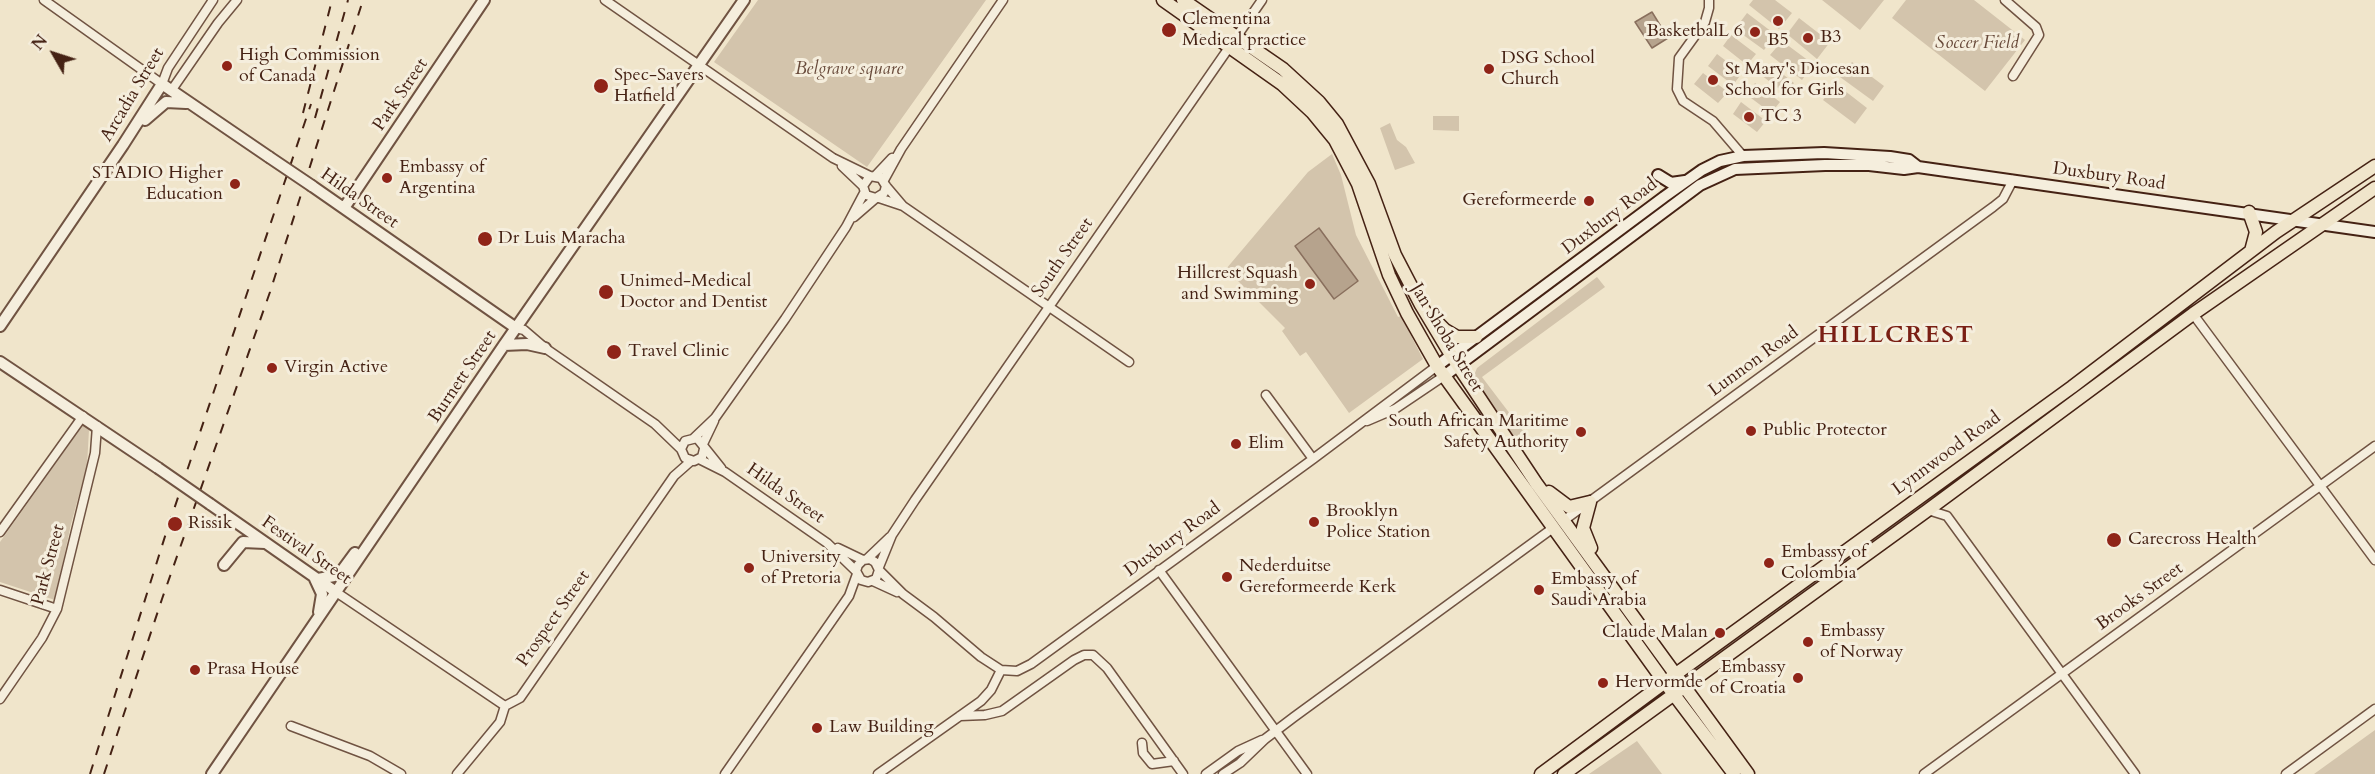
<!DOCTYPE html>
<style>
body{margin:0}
#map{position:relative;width:2375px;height:774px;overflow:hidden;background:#f0e5cb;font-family:Cardo,serif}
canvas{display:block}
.north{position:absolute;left:24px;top:24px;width:60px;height:60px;-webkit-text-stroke:4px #f5eedd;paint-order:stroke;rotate:309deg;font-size:16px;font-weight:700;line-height:24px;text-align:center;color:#452214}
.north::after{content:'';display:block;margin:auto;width:21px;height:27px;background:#452214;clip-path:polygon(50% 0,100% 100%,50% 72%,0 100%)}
</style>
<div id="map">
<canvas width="2375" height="774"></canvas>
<div class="north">N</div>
</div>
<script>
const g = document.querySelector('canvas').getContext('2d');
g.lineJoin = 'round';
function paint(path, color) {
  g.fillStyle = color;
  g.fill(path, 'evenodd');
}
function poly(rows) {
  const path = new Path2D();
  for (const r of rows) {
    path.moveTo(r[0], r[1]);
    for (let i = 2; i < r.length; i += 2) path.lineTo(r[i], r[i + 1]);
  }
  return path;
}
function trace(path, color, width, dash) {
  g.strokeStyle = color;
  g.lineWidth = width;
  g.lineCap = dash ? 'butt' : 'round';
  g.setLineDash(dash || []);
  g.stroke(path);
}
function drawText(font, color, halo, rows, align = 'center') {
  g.font = font + ' Cardo,serif';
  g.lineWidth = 6;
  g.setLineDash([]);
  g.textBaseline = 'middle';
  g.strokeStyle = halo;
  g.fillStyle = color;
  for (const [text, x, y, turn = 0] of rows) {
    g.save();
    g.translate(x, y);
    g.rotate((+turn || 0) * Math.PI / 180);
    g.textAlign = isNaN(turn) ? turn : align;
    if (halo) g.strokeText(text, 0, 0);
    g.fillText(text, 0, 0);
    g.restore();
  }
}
paint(poly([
 [758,0,986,0,867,167,714,62],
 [1753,0,1775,0,1792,13,1779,29,1749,5],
 [1822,0,1884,0,1860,30],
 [1906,0,1974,0,2025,40,1985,91,1892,18],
 [1747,13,1776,35,1764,50,1735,29],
 [1799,18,1830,42,1817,59,1787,34],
 [1731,35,1756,54,1747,65,1723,46],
 [1782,41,1813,64,1802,80,1770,55],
 [1717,54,1742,73,1733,85,1708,66],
 [1852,62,1884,86,1873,101,1840,77],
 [1770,64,1794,83,1786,94,1761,75],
 [1703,73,1728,92,1718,103,1694,84],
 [1755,83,1780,102,1771,113,1747,95],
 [1836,84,1867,108,1855,124,1823,100],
 [1741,102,1766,121,1757,132,1733,114],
 [1433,116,1459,116,1459,131,1433,130],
 [1390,123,1397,140,1406,147,1415,163,1395,170,1380,128],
 [1332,154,1341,175,1356,235,1398,317,1401,316,1423,359,1349,413,1306,352,1300,356,1282,331,1285,328,1226,269,1308,172],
 [1597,277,1605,287,1482,377,1523,431,1518,438,1512,441,1473,378,1477,368],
 [83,425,89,430,87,466,71,524,55,600,0,582,0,542],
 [2375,730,2375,774,2314,774],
 [1637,741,1662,774,1589,774]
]), '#d3c4ac');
const water = poly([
 [1652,12,1668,38,1652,48,1635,22,1652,12],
 [1319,228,1358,281,1334,299,1295,246,1319,228]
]);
paint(water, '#b6a38d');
trace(water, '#896f5d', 1.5);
const minor = poly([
 [44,0,162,84,168,68,213,0],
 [605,0,833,158,870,176],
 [1709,0,1709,8,1705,22,1679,58,1677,89,1683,101,1713,121,1743,156],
 [2005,0,2036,27,2039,35,2013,76],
 [171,91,218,23,237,0],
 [842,166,863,186],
 [876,175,892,158],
 [884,180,901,149,1003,0],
 [886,186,884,193,876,198,866,195,863,186,870,176,881,178,886,186,903,206,1129,362],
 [879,198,903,206],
 [854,217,876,198],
 [2193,314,2375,560],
 [516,328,524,330,545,348,655,424,681,449],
 [1266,395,1313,459],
 [1367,421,1395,409,1444,376],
 [694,438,715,418,785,319,846,227,864,193],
 [703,444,714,421],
 [704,449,702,457,694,461,685,458,681,449,685,441,697,438,721,468],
 [699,459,725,472,827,543,856,571],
 [1928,510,1947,516,2135,774],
 [1563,521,1993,207,2003,199,2013,180],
 [0,532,83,416],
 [838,548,863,560],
 [867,559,890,537],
 [879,567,892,535,915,500,1262,0],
 [879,570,876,579,868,582,861,580,856,571,858,565,863,560,870,559,875,562,879,570,903,594,934,617,981,657,1001,670,1017,671,1031,664,1313,459,1437,366],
 [1159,570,1307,774],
 [873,581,897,592],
 [0,590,57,609],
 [336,592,505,706],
 [0,699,42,638,57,609,95,453,97,426],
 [505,706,520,698,674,476,691,461],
 [960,716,985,715,1002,711,1074,660,1084,655,1093,655,1107,668,1183,774],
 [291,726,370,756,401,774],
 [1142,743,1143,753,1152,764,1174,761],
 [457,774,500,722,505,706],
 [725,774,849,596,857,574],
 [878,774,981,701,991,690,1001,670],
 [1206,774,1238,751,1262,740],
 [1223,774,1240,763,1265,739,1294,717,1553,528],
 [1924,774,2375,446],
 [2286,774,2375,709]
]);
const tertiary = poly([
 [145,120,166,102,186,103],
 [312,186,516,328],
 [344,208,484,0],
 [0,326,123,145,162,84,269,157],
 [504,345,527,344,545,348],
 [0,362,158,468],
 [210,504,336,592],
 [224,565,243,542,265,543],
 [315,579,322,594,319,612],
 [318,579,334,576,341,572,355,553],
 [212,774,504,345,744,0]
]);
const secondary = poly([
 [1658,175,1671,183,1685,181],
 [1437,366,1664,197,1702,170,1720,161,1743,156,1824,153,1890,157,1909,160,1918,167],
 [1444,376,1700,185,1735,169,1825,165,1869,165,1904,169,1918,167,2375,232]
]);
const primary = poly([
 [1163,0,1282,84,1312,112,1335,140,1358,184,1389,275,1407,313,1437,366,1660,676,1734,774],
 [1183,0,1283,69,1319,102,1337,124,1369,184,1395,255,1421,305,1451,355,1536,483,1748,774],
 [2249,212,2256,232,2251,251],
 [1436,321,1445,330,1457,337,1476,337],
 [1549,492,1569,507,1590,502],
 [1590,502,1583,528,1591,548],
 [1541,774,1676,674,2072,387,2276,232,2375,166],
 [1564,774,1928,510,2193,314,2375,188]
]);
trace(minor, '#705342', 11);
trace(tertiary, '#705342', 14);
trace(secondary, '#452214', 14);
trace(primary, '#452214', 15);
trace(minor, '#f5eedd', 8);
trace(tertiary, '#f5eedd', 10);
trace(secondary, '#f5eedd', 10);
trace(primary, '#f0e5cb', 12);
trace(poly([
 [303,113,332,0],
 [315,118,348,0],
 [90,774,167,530,311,104],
 [104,774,162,599,270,292,363,0]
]), '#452214', 2, [10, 10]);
const tertiaryBridge = poly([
 [269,157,312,186],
 [158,468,210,504]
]);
trace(tertiaryBridge, '#705342', 14, []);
trace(tertiaryBridge, '#f5eedd', 10);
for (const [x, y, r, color] of [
 [1778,21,6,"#8f2418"],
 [1169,30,8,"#8f2418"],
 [1755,32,6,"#8f2418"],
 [1808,38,6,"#8f2418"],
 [227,66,6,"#8f2418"],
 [1489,69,6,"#8f2418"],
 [1713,80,6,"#8f2418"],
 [601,86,8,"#8f2418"],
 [1749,117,6,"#8f2418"],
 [387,178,6,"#8f2418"],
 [235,184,6,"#8f2418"],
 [1589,201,6,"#8f2418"],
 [485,239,8,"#8f2418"],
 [1310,284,6,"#8f2418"],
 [606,292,8,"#8f2418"],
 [614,352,8,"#8f2418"],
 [272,368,6,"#8f2418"],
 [1751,431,6,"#8f2418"],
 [1581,432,6,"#8f2418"],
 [1236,444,6,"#8f2418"],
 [1314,522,6,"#8f2418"],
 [175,524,8,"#8f2418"],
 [2114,540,8,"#8f2418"],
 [1769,563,6,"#8f2418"],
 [749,568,6,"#8f2418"],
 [1227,577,6,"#8f2418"],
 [1539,590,6,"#8f2418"],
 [1720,633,6,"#8f2418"],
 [1808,642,6,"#8f2418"],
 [195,670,6,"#8f2418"],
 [1798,678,6,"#8f2418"],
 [1603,683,6,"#8f2418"],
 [817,728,6,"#8f2418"]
]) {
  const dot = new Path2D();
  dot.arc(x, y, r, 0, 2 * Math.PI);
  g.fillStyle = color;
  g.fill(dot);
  trace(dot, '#f5eedd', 2);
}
drawText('18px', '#452214', '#f5eedd', [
 ["Clementina",1182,20],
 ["Medical practice",1182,41],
 ["BasketbalL 6",1743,32,"right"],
 ["B3",1820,38],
 ["B5",1778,41,"center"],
 ["High Commission",239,56],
 ["of Canada",239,77],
 ["DSG School",1501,59],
 ["Church",1501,80],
 ["St Mary's Diocesan",1725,70],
 ["School for Girls",1725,91],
 ["Spec-Savers",614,76],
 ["Hatfield",614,97],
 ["TC 3",1761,117],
 ["Embassy of",399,168],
 ["Argentina",399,189],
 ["STADIO Higher",223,174,"right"],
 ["Education",223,195,"right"],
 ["Gereformeerde",1577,201,"right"],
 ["Dr Luis Maracha",498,239],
 ["Hillcrest Squash",1298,274,"right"],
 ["and Swimming",1298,295,"right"],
 ["Unimed-Medical",620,282],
 ["Doctor and Dentist",620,303],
 ["Travel Clinic",628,352],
 ["Virgin Active",284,368],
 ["South African Maritime",1569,422,"right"],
 ["Safety Authority",1569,443,"right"],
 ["Public Protector",1763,431],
 ["Elim",1248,444],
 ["Brooklyn",1326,512],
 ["Police Station",1326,533],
 ["Rissik",188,524],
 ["Carecross Health",2128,540],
 ["Embassy of",1781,553],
 ["Colombia",1781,574],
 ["University",761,558],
 ["of Pretoria",761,579],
 ["Nederduitse",1239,567],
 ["Gereformeerde Kerk",1239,588],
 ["Embassy of",1551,580],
 ["Saudi Arabia",1551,601],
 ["Embassy",1820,632],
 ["of Norway",1820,653],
 ["Claude Malan",1708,633,"right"],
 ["Embassy",1786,668,"right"],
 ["of Croatia",1786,689,"right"],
 ["Prasa House",207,670],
 ["Hervormde",1615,683],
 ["Law Building",829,728]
], 'left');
drawText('italic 18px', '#684a3a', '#f5eedd', [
 ["Soccer Field",1977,44],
 ["Belgrave square",849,70]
]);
drawText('18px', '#452214', '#f5eedd', [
 ["Arcadia Street",133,95,-59],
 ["Park Street",401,95,-56],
 ["Duxbury Road",2109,177,8],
 ["Hilda Street",359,199,35],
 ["Duxbury Road",1610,217,-37],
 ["South Street",1063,258,-55],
 ["Jan Shoba Street",1446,338,59],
 ["Lunnon Road",1754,362,-36],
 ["Burnett Street",463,377,-56],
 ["Lynnwood Road",1947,454,-36],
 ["Hilda Street",785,494,35],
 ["Duxbury Road",1173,540,-36],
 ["Festival Street",306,551,35],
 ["Park Street",49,565,-75],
 ["Brooks Street",2140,597,-36],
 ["Prospect Street",554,619,-55]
]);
g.letterSpacing = '1.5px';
drawText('bold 24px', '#7a1f14', '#f5eedd', [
 ["HILLCREST",1896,336]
]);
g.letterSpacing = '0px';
</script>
